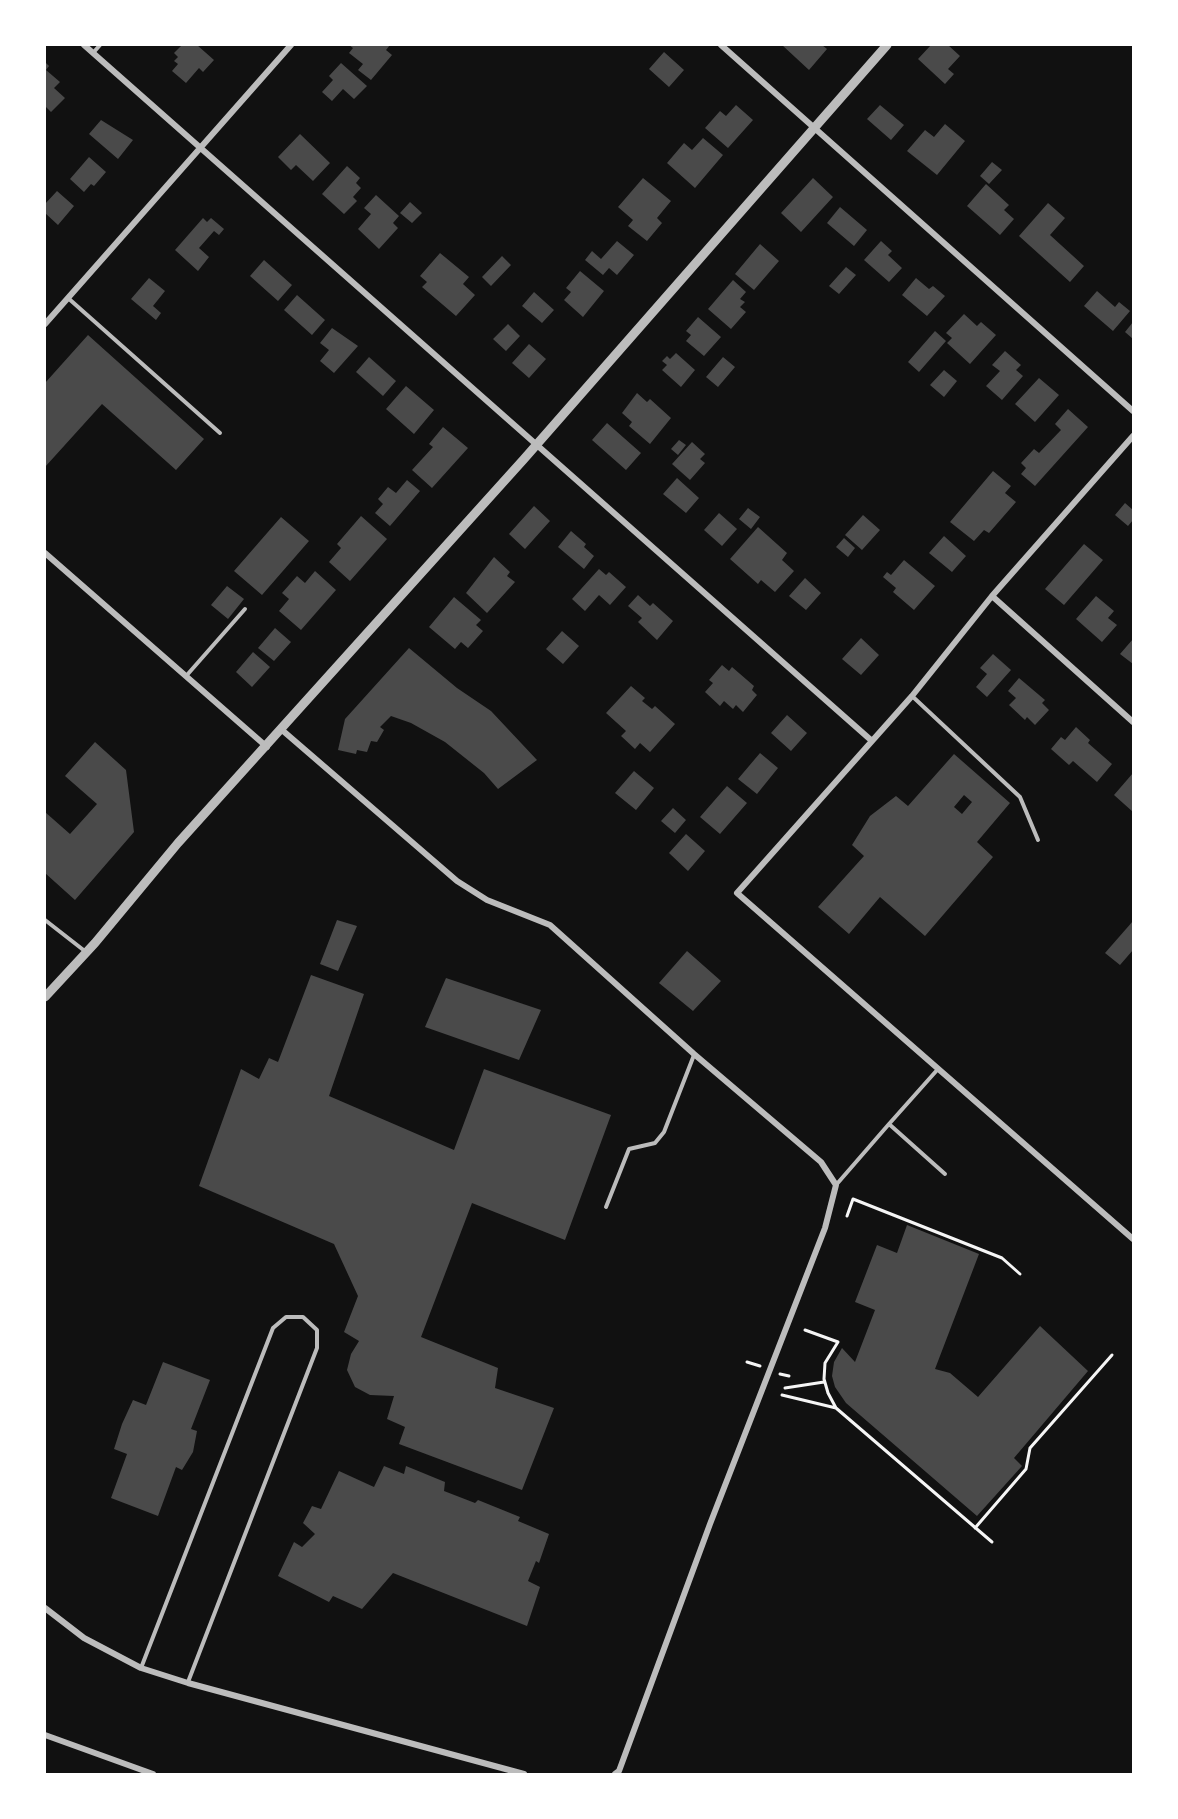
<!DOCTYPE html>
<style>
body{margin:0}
#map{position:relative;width:1178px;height:1819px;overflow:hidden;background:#111;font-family:Literata,serif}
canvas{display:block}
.frame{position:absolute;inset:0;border:46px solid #fff;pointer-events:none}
</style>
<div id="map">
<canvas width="1178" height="1819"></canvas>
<div class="frame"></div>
</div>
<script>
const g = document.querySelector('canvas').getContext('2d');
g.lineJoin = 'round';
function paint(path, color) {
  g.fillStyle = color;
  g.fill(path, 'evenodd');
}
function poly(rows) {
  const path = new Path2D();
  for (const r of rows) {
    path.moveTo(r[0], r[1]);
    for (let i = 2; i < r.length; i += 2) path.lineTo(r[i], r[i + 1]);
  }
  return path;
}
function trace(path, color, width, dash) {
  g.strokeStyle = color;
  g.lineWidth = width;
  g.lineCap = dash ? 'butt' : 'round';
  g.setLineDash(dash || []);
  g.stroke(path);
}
paint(poly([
 [182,45,197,45,214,60,203,72,199,68,186,83,172,71,178,64,174,61,178,57,174,53],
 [349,45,390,45,386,50,392,55,371,80,358,70,363,64,349,53,353,48],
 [782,45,822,45,827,49,809,70],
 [931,45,948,45,960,56,948,69,954,74,945,84,918,59],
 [664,52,684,70,669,87,649,69],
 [45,62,49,66,46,70,60,82,54,88,65,98,51,112,45,106],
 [341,63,367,86,354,99,343,89,332,101,322,92,333,80,329,76],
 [736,105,753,120,728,148,705,128,720,111,726,116],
 [880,105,904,125,891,140,867,119],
 [101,120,133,140,118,159,89,134],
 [945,124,965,141,937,175,907,151,925,130,934,137],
 [300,134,330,163,313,181,296,165,291,170,278,157],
 [703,138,723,155,695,188,667,163,684,143,692,150],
 [89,157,106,172,94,186,91,184,84,192,70,179],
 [992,162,1002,170,989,184,980,176],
 [347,166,360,178,356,183,361,188,353,197,357,201,344,214,322,194],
 [643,178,671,201,657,218,662,223,647,241,628,226,633,220,618,207],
 [813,178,833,197,801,232,781,213],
 [986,184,1009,205,1004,210,1014,219,1000,235,967,206],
 [57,191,74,206,58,225,45,213,45,204],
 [376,195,399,216,393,223,398,228,379,249,358,229,371,214,364,208],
 [410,202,422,213,412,223,400,213],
 [1048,203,1065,218,1050,235,1084,266,1070,282,1019,236],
 [840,207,867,230,854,246,827,223],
 [203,218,207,222,211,218,224,229,219,235,214,231,199,248,209,257,198,271,175,250],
 [617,241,634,255,617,275,609,268,603,275,585,260,592,251,601,259],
 [881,241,892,251,888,255,902,268,889,282,864,260],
 [760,244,779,261,754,290,735,274],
 [440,253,469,277,463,284,475,295,456,316,422,287,427,282,420,276],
 [502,256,511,265,491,286,482,277],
 [264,260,292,285,278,301,250,276],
 [846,267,856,275,839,294,829,286],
 [580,271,604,291,583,317,564,300,571,292,566,288],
 [149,278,165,291,153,306,161,313,156,320,131,299],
 [916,278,929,289,933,286,945,296,927,316,902,295],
 [733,280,746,292,740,299,745,302,740,307,746,312,731,329,708,309],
 [1097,291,1115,307,1119,302,1130,311,1113,331,1084,306],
 [534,292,554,310,542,323,522,306],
 [297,295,325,320,312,335,284,310],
 [964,314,977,326,981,322,996,335,970,364,947,343,952,338,946,333],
 [698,317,721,337,704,356,686,341,691,335,686,331],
 [1133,322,1133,339,1125,332],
 [508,324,520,336,506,351,493,339],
 [332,328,358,346,334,373,320,361,329,350,320,343],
 [935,331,946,341,919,372,908,362],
 [88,335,204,439,176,470,102,404,45,467,45,383],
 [529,344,546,359,529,378,512,363],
 [1005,351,1021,365,1016,370,1023,376,1002,400,986,386,1000,371,992,365],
 [676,353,695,370,681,387,662,370,667,365,662,361,667,356,670,359],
 [369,357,396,381,383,396,356,372],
 [723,357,735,367,718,387,706,377],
 [944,370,957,381,944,397,930,385],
 [1039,378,1059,395,1035,422,1015,404],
 [406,386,434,410,414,434,386,409],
 [637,393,647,402,650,399,671,418,650,444,629,426,632,422,622,413],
 [1068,409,1088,427,1035,486,1021,474,1026,468,1021,463,1034,449,1039,453,1061,430,1055,424],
 [607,423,641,453,626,470,592,440],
 [443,427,468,448,432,488,412,470,433,447,429,444],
 [679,440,686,445,678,455,671,449],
 [692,442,705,454,700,459,705,463,690,480,672,464],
 [993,471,1011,486,1005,493,1016,502,989,533,984,530,974,541,950,522],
 [677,478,699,498,686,513,663,494],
 [407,480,420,491,390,526,375,513,383,504,378,499,388,487,396,493],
 [1125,503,1133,510,1133,520,1128,526,1115,515],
 [534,506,550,521,525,549,509,534],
 [748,508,760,517,751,529,739,519],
 [719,513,737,529,722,546,704,530],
 [863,515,880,530,862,550,845,535],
 [361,516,387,539,350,581,329,562,341,548,337,544],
 [281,517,309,541,262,595,234,571],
 [758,527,787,553,782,560,794,571,775,592,761,580,758,584,730,559],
 [571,531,586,544,584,547,594,556,584,569,558,547],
 [944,536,966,556,952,572,929,553],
 [844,538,855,548,848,557,836,547],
 [1084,544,1103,560,1064,605,1045,589],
 [494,557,510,572,507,576,515,582,487,613,466,593],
 [904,560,935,586,914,610,893,592,896,588,883,577,887,572,891,575],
 [599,569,606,575,609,572,626,587,610,605,599,595,585,611,572,599],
 [315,571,336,590,301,630,279,611,289,599,282,593,297,576,305,583],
 [805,578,821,593,806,610,789,596],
 [227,586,244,599,228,619,211,605],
 [638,595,650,606,653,603,673,621,657,640,638,622,642,618,628,606],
 [1096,596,1114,611,1108,618,1117,625,1102,642,1076,619],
 [454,597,481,620,476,625,483,631,468,648,461,642,455,649,429,627],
 [275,628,291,642,274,661,258,648],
 [562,631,579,646,563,664,546,649],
 [861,638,879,655,861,675,842,659],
 [1133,639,1133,664,1120,654],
 [409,648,457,688,491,711,537,760,498,789,484,773,445,742,411,723,391,716,380,727,384,730,377,742,371,741,367,752,357,750,356,754,338,750,345,719],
 [253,652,270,667,252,687,236,672],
 [993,654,1011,670,987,697,976,687,987,674,980,668],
 [722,665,729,671,732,667,754,686,752,690,757,695,743,712,736,705,733,709,724,701,720,706,705,692,713,683,709,680],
 [1019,678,1045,700,1042,703,1049,710,1035,725,1027,717,1025,720,1009,705,1016,698,1008,691],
 [631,686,645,698,642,701,652,709,655,706,675,724,650,752,640,743,635,749,621,736,626,731,606,713],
 [787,715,807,733,791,751,771,733],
 [1076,727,1090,740,1088,743,1112,764,1097,782,1073,761,1069,765,1051,749,1061,737,1065,740],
 [95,742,126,770,134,832,75,900,45,873,45,812,70,834,97,804,65,776],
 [760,753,778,768,757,794,738,779],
 [954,754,1010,803,977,842,993,857,925,936,880,897,849,934,818,907,864,856,852,845,870,816,896,796,908,806],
 [964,795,972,802,962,814,954,807],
 [634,771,654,788,636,810,615,793],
 [1133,773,1133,812,1114,795],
 [727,786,747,803,720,834,700,817],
 [673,808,686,820,675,833,661,821],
 [686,834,705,851,688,871,669,853],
 [337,920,357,926,338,971,320,964],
 [1133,921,1133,950,1120,965,1105,953],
 [687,951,721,981,693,1011,659,983],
 [311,975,364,994,329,1096,454,1150,484,1069,611,1115,565,1240,472,1203,421,1337,498,1368,495,1388,554,1408,522,1490,399,1444,405,1427,387,1419,394,1396,370,1395,355,1387,347,1370,351,1354,359,1341,344,1332,358,1296,334,1244,199,1186,241,1069,259,1079,269,1058,278,1062],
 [446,978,541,1010,519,1060,425,1027],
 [907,1225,979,1254,935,1369,950,1373,978,1397,1040,1326,1088,1371,1014,1458,1022,1466,977,1516,846,1403,835,1387,832,1376,834,1362,842,1348,855,1362,875,1310,855,1302,877,1245,897,1253],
 [163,1362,210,1380,191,1429,197,1431,193,1452,182,1470,176,1467,158,1516,111,1498,127,1454,114,1449,122,1424,133,1400,146,1405],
 [384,1466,404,1474,406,1466,445,1482,444,1491,475,1503,478,1500,520,1517,518,1521,549,1534,539,1563,536,1561,528,1581,540,1587,527,1626,393,1573,362,1609,333,1596,329,1602,278,1576,294,1542,302,1547,315,1534,303,1523,312,1506,321,1509,339,1471,374,1487]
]), '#4a4a4a');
trace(poly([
 [847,1216,853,1199,1002,1258,1020,1274],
 [805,1330,838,1342,825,1363,824,1379,828,1393,836,1408,992,1542],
 [747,1362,760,1366],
 [780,1374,789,1376],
 [785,1388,824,1382],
 [782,1395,836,1408],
 [975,1528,1026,1469,1030,1448,1112,1355]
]), '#f5f5f5', 3);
trace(poly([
 [93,53,100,45],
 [68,298,220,433],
 [187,675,245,609],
 [912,696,1020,797,1038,840],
 [45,920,86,952],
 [889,1124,938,1069],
 [836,1185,889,1124,945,1174],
 [606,1207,629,1149,655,1143,664,1132,694,1055],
 [141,1668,273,1328,286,1317,303,1317,317,1330,317,1348,188,1682]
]), '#bcbcbc', 4);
trace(poly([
 [84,45,872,741],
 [721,45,1133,411],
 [45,324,291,45],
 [1133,436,992,596,912,696,737,893,1133,1239],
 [45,553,267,747],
 [992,596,1133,722],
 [282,730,457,881,487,900,550,925,694,1054,821,1162,836,1185,825,1228,710,1524,619,1771,615,1774],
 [45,1608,84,1638,141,1668,188,1683,524,1774],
 [45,1735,153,1774]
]), '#bcbcbc', 6);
trace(poly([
 [45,997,95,943,178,843,524,459,887,45]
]), '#bcbcbc', 9);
</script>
